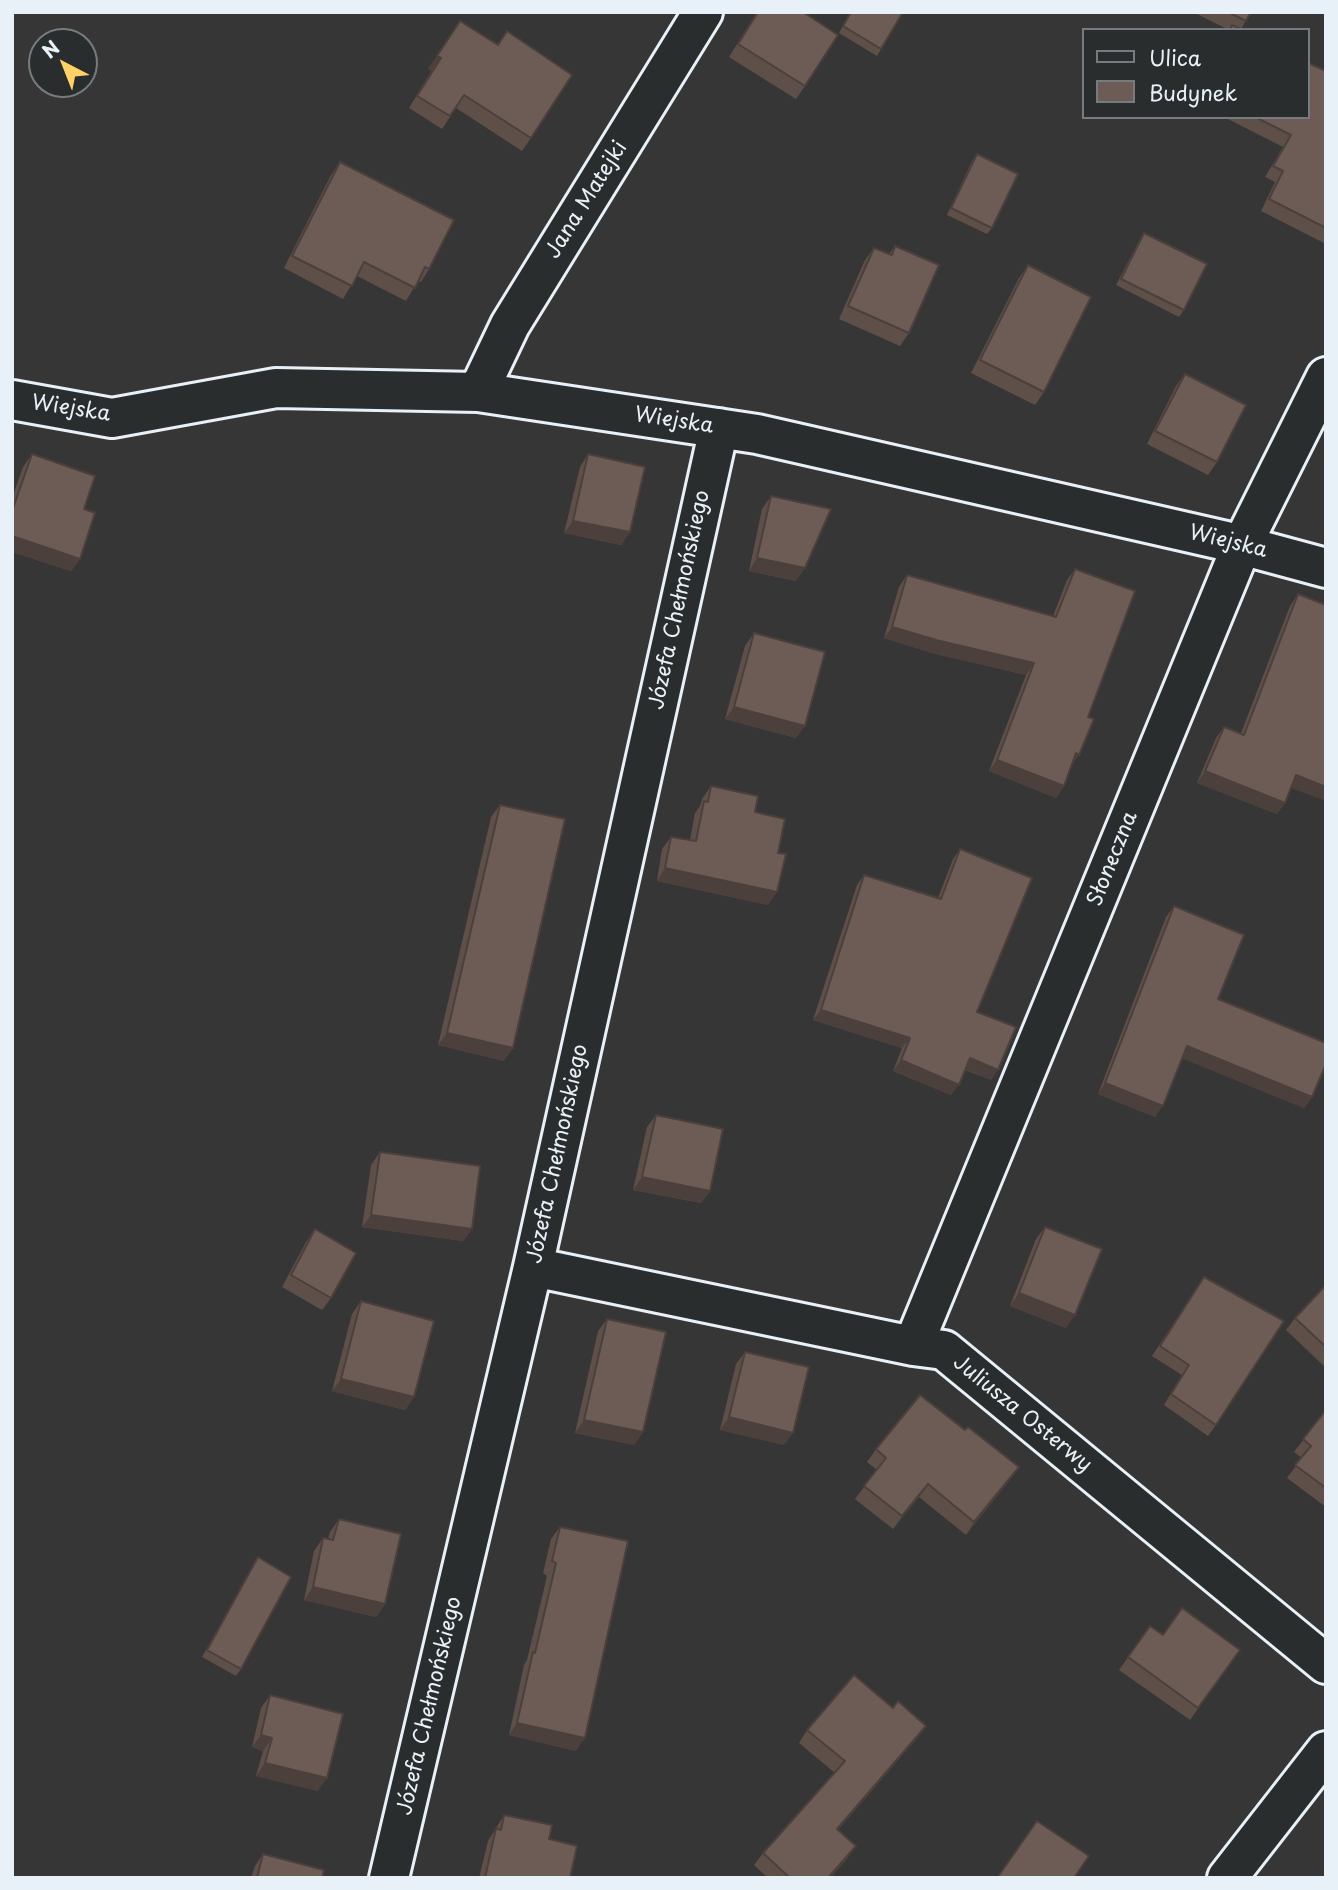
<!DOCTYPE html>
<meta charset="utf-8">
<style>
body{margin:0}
#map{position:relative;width:1338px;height:1890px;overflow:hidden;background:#373636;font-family:"Playpen Sans",sans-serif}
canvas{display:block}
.frame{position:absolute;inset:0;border:14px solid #e8f1f8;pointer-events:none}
.legend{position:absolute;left:1082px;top:28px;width:228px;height:91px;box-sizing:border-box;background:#2a2d2e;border:2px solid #767b7f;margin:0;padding:9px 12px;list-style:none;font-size:21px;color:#e8f1f8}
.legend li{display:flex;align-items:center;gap:14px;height:35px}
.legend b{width:35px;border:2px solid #767b7f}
.north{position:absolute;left:28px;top:28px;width:70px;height:70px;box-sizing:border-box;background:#2a2d2e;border:2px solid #767b7f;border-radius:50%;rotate:318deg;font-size:19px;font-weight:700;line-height:28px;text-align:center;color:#e8f1f8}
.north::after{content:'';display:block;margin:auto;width:24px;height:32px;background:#ffd166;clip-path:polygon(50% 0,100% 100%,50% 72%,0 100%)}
</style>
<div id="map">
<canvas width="1338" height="1890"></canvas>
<div class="frame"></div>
<ul class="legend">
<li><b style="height:9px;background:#2a2d2e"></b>Ulica</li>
<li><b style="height:19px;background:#6d5c55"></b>Budynek</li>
</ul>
<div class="north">N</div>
</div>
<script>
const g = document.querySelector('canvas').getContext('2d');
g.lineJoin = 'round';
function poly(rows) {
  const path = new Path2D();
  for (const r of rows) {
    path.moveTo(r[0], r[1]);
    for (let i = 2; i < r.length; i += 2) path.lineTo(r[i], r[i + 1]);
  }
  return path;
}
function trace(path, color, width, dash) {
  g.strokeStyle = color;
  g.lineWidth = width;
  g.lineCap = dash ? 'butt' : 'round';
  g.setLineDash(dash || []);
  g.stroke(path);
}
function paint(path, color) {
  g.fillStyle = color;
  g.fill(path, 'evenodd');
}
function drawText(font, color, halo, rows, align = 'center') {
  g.font = font + ' "Playpen Sans",sans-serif';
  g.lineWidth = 7;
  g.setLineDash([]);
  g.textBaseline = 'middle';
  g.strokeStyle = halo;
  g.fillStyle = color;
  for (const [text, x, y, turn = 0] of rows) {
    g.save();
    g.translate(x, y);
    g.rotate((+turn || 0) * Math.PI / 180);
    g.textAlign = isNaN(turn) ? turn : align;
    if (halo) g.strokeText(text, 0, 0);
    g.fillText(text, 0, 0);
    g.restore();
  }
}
const street = poly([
 [478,392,510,325,703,12],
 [12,400,112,418,276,388,478,392,757,434,1226,541,1326,568],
 [533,1267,913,1346,944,1350,1326,1664],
 [913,1346,1242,545,1326,377],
 [389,1878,533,1267,719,428],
 [1227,1878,1326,1751]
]);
trace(street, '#e8f1f8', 44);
trace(street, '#2a2d2e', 38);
paint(poly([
 [757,12,803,12,805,86,796,99,729,57],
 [850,12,903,12,877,56,839,33],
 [1193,12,1251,12,1241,29,1242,30,1229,30],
 [460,21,498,44,507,31,531,138,522,151,456,108,442,129,409,108,432,70,428,69],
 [1326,66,1326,240,1324,243,1261,211,1275,182,1265,177,1283,147,1224,117,1308,117],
 [977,154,992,228,987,234,947,215,972,161],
 [340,162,429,269,421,282,418,281,406,301,357,276,343,299,284,268,331,175],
 [1144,233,1184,310,1179,317,1116,285,1140,239],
 [895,246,909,333,900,346,839,319,865,260,874,248,889,254],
 [1028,265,1044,392,1035,405,971,373,1019,278],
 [1185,374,1217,462,1208,475,1147,444,1176,386],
 [32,454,84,509,80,559,71,571,12,552,12,498,23,467],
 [588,454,630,532,621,545,564,533,580,467],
 [771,496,796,581,749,571,762,509],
 [1075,569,1088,717,1064,786,1056,798,989,771,1026,675,932,653,884,638,899,587,907,575,1053,616,1067,580],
 [1298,594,1291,788,1277,814,1197,783,1216,738,1224,727,1241,733,1290,606],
 [754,633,796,738,725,719,745,646],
 [711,786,755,812,778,853,768,905,657,881,662,849,671,837,690,840,695,813,700,806,702,799],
 [500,805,504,1061,438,1045,491,817],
 [960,849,977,1012,991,1080,965,1070,951,1095,893,1071,902,1048,813,1020,857,885,864,875,938,898,953,859],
 [1174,906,1218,999,1312,1097,1304,1108,1182,1058,1155,1117,1098,1094,1166,917],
 [656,1115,710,1191,701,1203,633,1190,647,1127],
 [380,1152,472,1229,463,1241,362,1227,371,1165],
 [1045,1227,1066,1328,1010,1306,1036,1239],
 [315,1229,331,1298,322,1310,282,1287,306,1242],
 [1326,1285,1326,1368,1286,1330,1295,1318],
 [1197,1288,1216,1425,1208,1436,1164,1405,1182,1375,1152,1356],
 [361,1301,414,1397,405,1410,332,1391,352,1314],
 [607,1319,643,1432,634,1445,575,1433,598,1331],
 [745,1352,784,1445,720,1430,736,1364],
 [1326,1410,1326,1507,1287,1478,1302,1458,1294,1452],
 [965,1430,1019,1467,966,1535,919,1497,893,1529,855,1499,877,1470,867,1462,876,1449],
 [339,1519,385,1604,376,1617,304,1600,314,1551,323,1538,328,1539,330,1532],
 [560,1527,576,1751,509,1735,524,1665,527,1660,547,1576,543,1573,551,1539],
 [258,1557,241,1669,236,1676,202,1657],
 [1150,1626,1163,1635,1240,1650,1190,1720,1119,1670],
 [270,1695,318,1791,256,1776,263,1751,252,1747,261,1708],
 [893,1708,926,1726,917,1738,838,1830,847,1859,830,1878,768,1878,754,1865,763,1853,835,1773,799,1743,807,1730],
 [504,1815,549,1839,570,1878,479,1878,488,1841],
 [263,1854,322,1878,251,1878,255,1866]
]), '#5e4f49');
paint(poly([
 [437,56,441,58,432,70,428,69],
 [573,521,630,532,621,545,564,533],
 [12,536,80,559,71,571,12,552],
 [757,558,805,568,796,581,749,571],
 [892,627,1034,663,1026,675,932,653,884,638],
 [734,707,805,726,796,738,725,719],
 [1076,753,1079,755,1071,766],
 [997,760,1064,786,1056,798,989,771],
 [1205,771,1285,803,1277,814,1197,783],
 [1296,775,1326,787,1326,801,1288,787],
 [665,868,777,892,768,905,657,881],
 [821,1010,910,1038,902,1048,813,1020],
 [447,1033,513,1048,504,1061,438,1045],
 [1187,1046,1312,1097,1304,1108,1179,1057],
 [970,1058,998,1070,991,1080,962,1068],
 [901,1060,959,1085,951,1095,893,1071],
 [1105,1083,1163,1106,1155,1117,1098,1094],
 [642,1177,710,1191,701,1203,633,1190],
 [371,1215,472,1229,463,1241,362,1227],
 [1019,1293,1075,1315,1066,1328,1010,1306],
 [341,1379,414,1397,405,1410,332,1391],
 [729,1417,793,1433,784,1445,720,1430],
 [584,1420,643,1432,634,1445,575,1433],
 [1019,1467,1010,1480,966,1535,974,1522],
 [928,1484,919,1497,893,1529,902,1516],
 [313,1587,385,1604,376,1617,304,1600],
 [517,1723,585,1738,576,1751,509,1735],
 [926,1726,917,1738,828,1841,837,1829],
 [261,1735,272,1738,263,1751,252,1747],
 [265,1763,327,1778,318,1791,256,1776],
 [856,1846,847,1859,830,1878,828,1878]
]), '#4c403c');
const building = poly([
 [758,12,803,12,838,35,805,86,738,44,758,12],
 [851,12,903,12,881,49,843,26,851,12],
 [1228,12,1251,12,1246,21,1228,12],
 [460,21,498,45,507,31,572,75,531,138,464,95,450,116,417,96,441,58,437,56,460,21],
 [1232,25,1242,30,1230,30,1232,25],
 [1308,63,1326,71,1326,228,1269,199,1283,171,1273,166,1291,135,1255,117,1308,117,1308,63],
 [977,154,1018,174,992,228,951,208,977,154],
 [340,162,454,220,429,269,425,267,415,288,364,262,352,286,292,256,340,162],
 [1144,233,1207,264,1184,310,1121,279,1144,233],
 [895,246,939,265,909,333,848,306,874,248,892,255,895,246],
 [1028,265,1091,297,1044,392,980,360,1028,265],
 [1185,374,1246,405,1217,462,1155,431,1185,374],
 [32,454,95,476,84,509,95,513,80,559,12,536,12,511,32,454],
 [588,454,645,467,630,532,573,521,588,454],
 [771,496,831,509,805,568,757,558,771,496],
 [1075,569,1135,591,1088,717,1094,719,1079,755,1076,753,1064,786,997,760,1034,663,940,641,892,627,907,575,1056,617,1075,569],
 [1298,594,1326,605,1326,787,1296,775,1285,803,1205,771,1224,727,1244,735,1298,594],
 [754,633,825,652,805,726,734,707,754,633],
 [711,786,758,796,755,812,785,819,778,853,786,854,777,892,665,868,671,837,696,841,704,801,708,802,711,786],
 [500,805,565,819,513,1048,447,1033,500,805],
 [960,849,1032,878,977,1012,1016,1027,998,1070,970,1058,959,1085,901,1060,910,1038,821,1010,864,875,941,899,960,849],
 [1174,906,1244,935,1218,999,1326,1043,1326,1064,1312,1097,1187,1046,1163,1106,1105,1083,1174,906],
 [656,1115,723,1129,710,1191,642,1177,656,1115],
 [380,1152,480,1166,472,1229,371,1215,380,1152],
 [1045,1227,1102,1249,1075,1315,1019,1293,1045,1227],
 [315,1229,356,1253,331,1298,291,1275,315,1229],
 [1204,1277,1284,1321,1216,1425,1171,1394,1189,1365,1160,1346,1204,1277],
 [1326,1285,1326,1347,1295,1318,1326,1285],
 [361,1301,434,1321,414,1397,341,1379,361,1301],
 [607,1319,666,1332,643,1432,584,1420,607,1319],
 [745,1352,809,1367,793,1433,729,1417,745,1352],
 [920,1395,965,1430,968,1427,1019,1467,974,1522,928,1484,902,1516,864,1486,886,1458,876,1449,920,1395],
 [1326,1410,1326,1488,1295,1465,1311,1446,1303,1439,1326,1410],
 [339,1519,401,1534,385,1604,313,1587,323,1538,333,1540,339,1519],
 [560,1527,628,1541,585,1738,517,1723,533,1652,535,1653,556,1563,552,1561,560,1527],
 [258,1557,291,1577,241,1669,207,1650,258,1557],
 [1182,1608,1240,1650,1198,1708,1128,1657,1150,1626,1163,1635,1182,1608],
 [854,1675,893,1708,898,1701,926,1726,837,1829,856,1846,828,1878,790,1878,763,1853,845,1761,807,1730,854,1675],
 [270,1695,343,1714,327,1778,265,1763,272,1738,261,1735,270,1695],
 [504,1815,552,1825,549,1839,577,1846,570,1878,485,1878,496,1828,501,1830,504,1815],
 [1037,1821,1089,1856,1074,1878,997,1878,1037,1821],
 [263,1854,324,1870,322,1878,257,1878,263,1854]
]);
paint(building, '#6d5c55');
trace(building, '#4c403c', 2);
drawText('21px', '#e8f1f8', '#2a2d2e', [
 ["Jana Matejki",587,200,-58],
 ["Wiejska",71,409,9],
 ["Wiejska",674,421,9],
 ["Wiejska",1228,542,14],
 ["Józefa Chełmońskiego",680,600,-78],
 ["Słoneczna",1113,859,-68],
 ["Józefa Chełmońskiego",558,1154,-78],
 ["Juliusza Osterwy",1022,1414,39],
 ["Józefa Chełmońskiego",430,1706,-77]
]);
</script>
